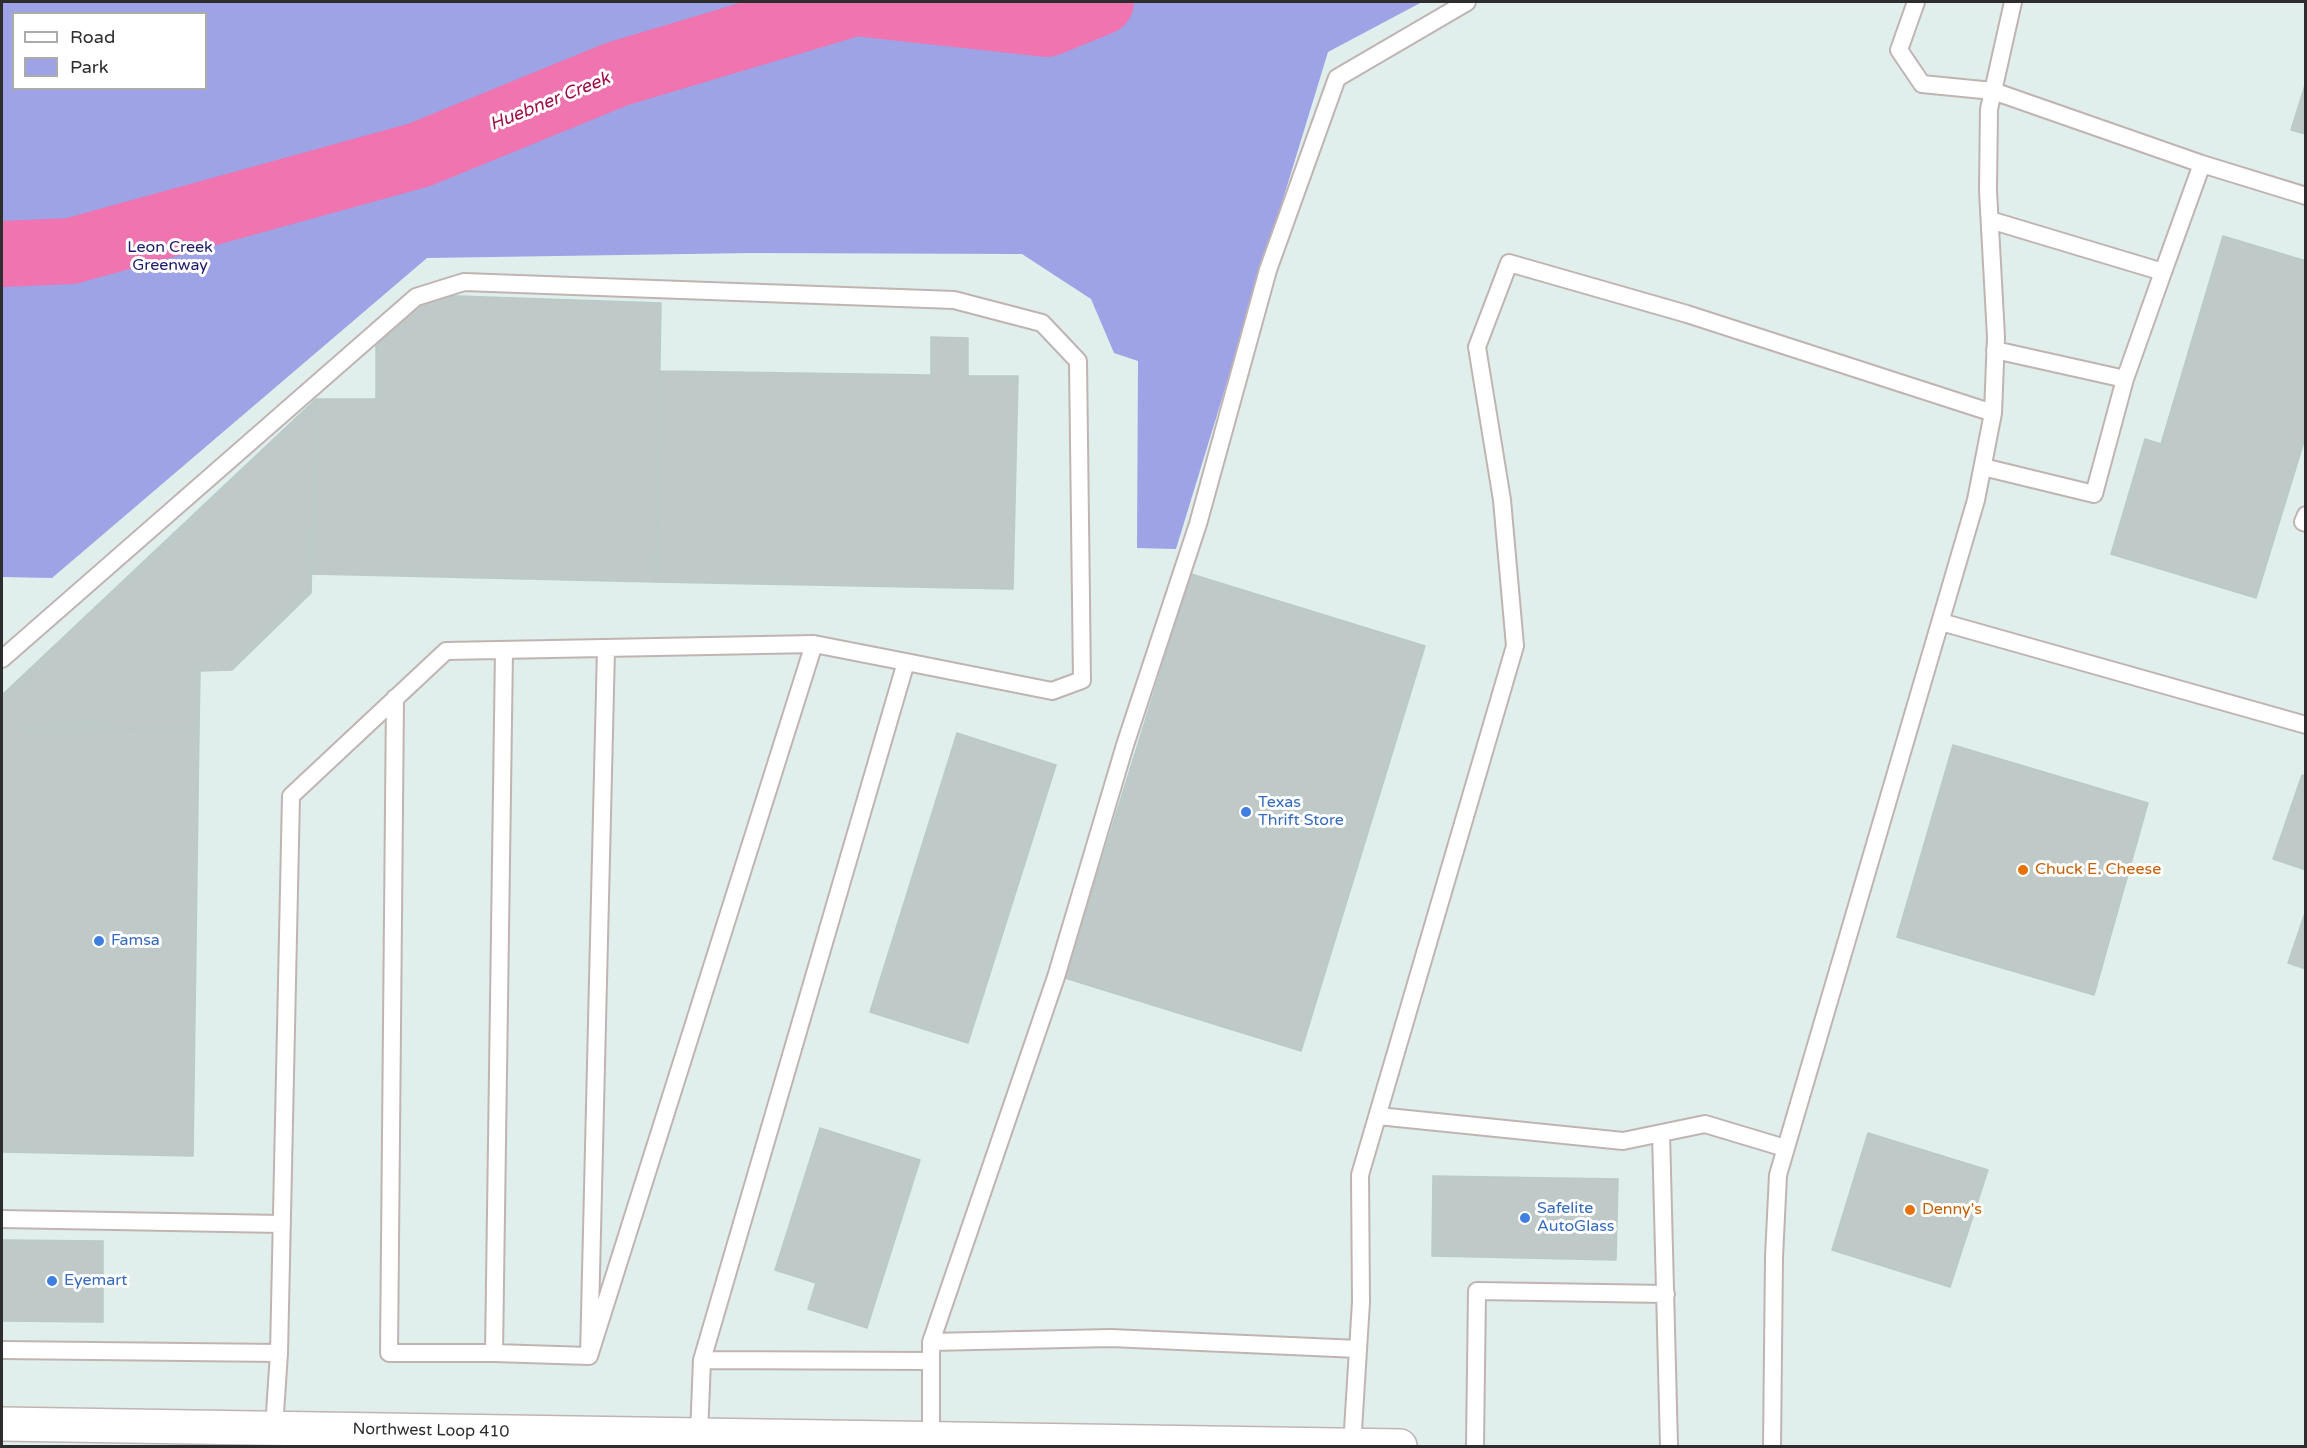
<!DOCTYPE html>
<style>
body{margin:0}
#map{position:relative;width:2307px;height:1448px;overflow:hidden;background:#e0eeec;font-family:"Varela Round",sans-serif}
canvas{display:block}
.frame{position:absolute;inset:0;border:3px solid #2d2d2d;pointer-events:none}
.legend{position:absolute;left:12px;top:12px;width:195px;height:78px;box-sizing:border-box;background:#fff;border:2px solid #ababab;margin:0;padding:8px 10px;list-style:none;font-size:18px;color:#2d2d2d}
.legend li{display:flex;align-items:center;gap:12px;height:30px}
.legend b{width:30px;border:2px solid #ababab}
</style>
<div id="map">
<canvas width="2307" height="1448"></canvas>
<div class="frame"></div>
<ul class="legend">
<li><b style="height:8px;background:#fff"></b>Road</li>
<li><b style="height:16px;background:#9da3e4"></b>Park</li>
</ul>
</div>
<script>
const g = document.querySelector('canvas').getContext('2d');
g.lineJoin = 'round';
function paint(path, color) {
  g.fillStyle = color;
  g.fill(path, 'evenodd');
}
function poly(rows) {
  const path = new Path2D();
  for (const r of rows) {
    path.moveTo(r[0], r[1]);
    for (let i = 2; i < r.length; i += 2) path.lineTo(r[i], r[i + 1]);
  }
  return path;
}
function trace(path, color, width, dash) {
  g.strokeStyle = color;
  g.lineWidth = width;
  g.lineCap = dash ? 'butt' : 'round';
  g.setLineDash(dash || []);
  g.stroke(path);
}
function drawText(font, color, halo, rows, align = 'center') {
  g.font = font + ' "Varela Round",sans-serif';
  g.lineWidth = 6;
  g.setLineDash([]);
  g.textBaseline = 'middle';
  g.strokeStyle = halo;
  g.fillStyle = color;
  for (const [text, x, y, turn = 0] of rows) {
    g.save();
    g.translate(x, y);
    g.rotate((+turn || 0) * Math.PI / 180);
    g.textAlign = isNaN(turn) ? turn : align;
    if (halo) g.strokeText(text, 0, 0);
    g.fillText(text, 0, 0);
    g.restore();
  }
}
paint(poly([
 [2,2,1422,2,1328,52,1176,549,1137,548,1138,361,1114,353,1091,299,1022,254,752,253,427,258,52,578,2,577],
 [14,14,206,14,206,88,14,88]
]), '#9da3e4');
trace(poly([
 [2,254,71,251,419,155,617,74,855,3,1047,24,1101,2]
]), '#ef74b0', 66);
const building = poly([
 [2306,82,2306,134,2291,130,2306,82],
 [2223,236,2306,261,2306,435,2256,598,2111,554,2145,439,2161,444,2223,236],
 [428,295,661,303,656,582,312,574,316,399,376,399,376,346,428,295],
 [931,337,968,338,968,376,1018,376,1013,589,656,582,660,371,931,375,931,337],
 [316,399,311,593,232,670,200,671,199,730,2,727,2,695,316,399],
 [1191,574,1425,646,1301,1051,1065,978,1191,574],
 [2,727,199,730,193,1156,2,1152,2,727],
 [957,733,1056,765,968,1043,870,1012,957,733],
 [1953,745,2148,803,2094,995,1897,937,1953,745],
 [2302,775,2306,776,2306,870,2273,859,2302,775],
 [2306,910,2306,969,2288,963,2306,910],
 [820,1128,920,1160,867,1328,808,1309,816,1283,775,1270,820,1128],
 [1868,1133,1988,1170,1950,1287,1832,1250,1868,1133],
 [1433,1176,1618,1179,1616,1260,1432,1256,1433,1176],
 [2,1240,103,1241,103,1322,2,1321,2,1240]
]);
paint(building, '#bfcac8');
trace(building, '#b9cac8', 1.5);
const lane = poly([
 [1916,2,1899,50,1922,84,1993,91,2202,164,2163,272],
 [2202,164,2306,196],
 [1990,220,2163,272,2125,379],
 [1983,467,2094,494,2125,379,1995,350],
 [2306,515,2303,522,2306,523],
 [1941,622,2306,725],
 [2,659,416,297,464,282,954,300,1042,323,1078,361,1082,680,1052,691,906,662],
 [395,698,389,1353,494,1353,504,650],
 [1378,1116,1623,1141,1705,1124,1785,1148],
 [1661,1133,1669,1446],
 [2,1219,282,1224],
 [931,1342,1056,977,1125,745,1198,524,1268,270,1337,78,1467,2],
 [2,1350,279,1353],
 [494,1353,589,1356,606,648],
 [589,1356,814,644,906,662,702,1360,699,1435],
 [702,1360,931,1361],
 [274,1428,279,1353,291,796,446,651,814,644],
 [931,1439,931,1342,1111,1338,1358,1349],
 [1352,1446,1361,1302,1360,1175,1515,646,1502,500,1477,347,1509,263,1687,314,1993,413],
 [1475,1446,1477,1291,1666,1294],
 [1772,1446,1774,1257,1778,1175,1976,500,1993,413,1996,337,1988,191,1989,109,2013,2]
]);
const secondary = poly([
 [2,1424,1400,1446]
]);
trace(lane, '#c0b4b3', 20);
trace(secondary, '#c0b4b3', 36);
trace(lane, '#fff', 16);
trace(secondary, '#fff', 33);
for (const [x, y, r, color] of [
 [1246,812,6,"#3f7fe0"],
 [2023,870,6,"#e8710a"],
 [99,941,6,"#3f7fe0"],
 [1910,1210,6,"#e8710a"],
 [1525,1218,6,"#3f7fe0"],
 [52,1281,6,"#3f7fe0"]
]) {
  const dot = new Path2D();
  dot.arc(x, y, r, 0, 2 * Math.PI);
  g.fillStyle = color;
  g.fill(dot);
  trace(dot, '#fff', 2);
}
drawText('16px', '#1e1b6c', '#fff', [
 ["Leon Creek",170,248],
 ["Greenway",170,266]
]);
drawText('16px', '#366cbe', '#fff', [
 ["Texas",1258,803],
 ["Thrift Store",1258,821],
 ["Famsa",111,941],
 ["Safelite",1537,1209],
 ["AutoGlass",1537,1227],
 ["Eyemart",64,1281]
], 'left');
drawText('16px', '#c56008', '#fff', [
 ["Chuck E. Cheese",2035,870],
 ["Denny's",1922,1210]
], 'left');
drawText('16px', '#2d2d2d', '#fff', [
 ["Northwest Loop 410",431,1431,1]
]);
drawText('italic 18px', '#a10e49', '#fff', [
 ["Huebner Creek",550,102,-22]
]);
</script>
